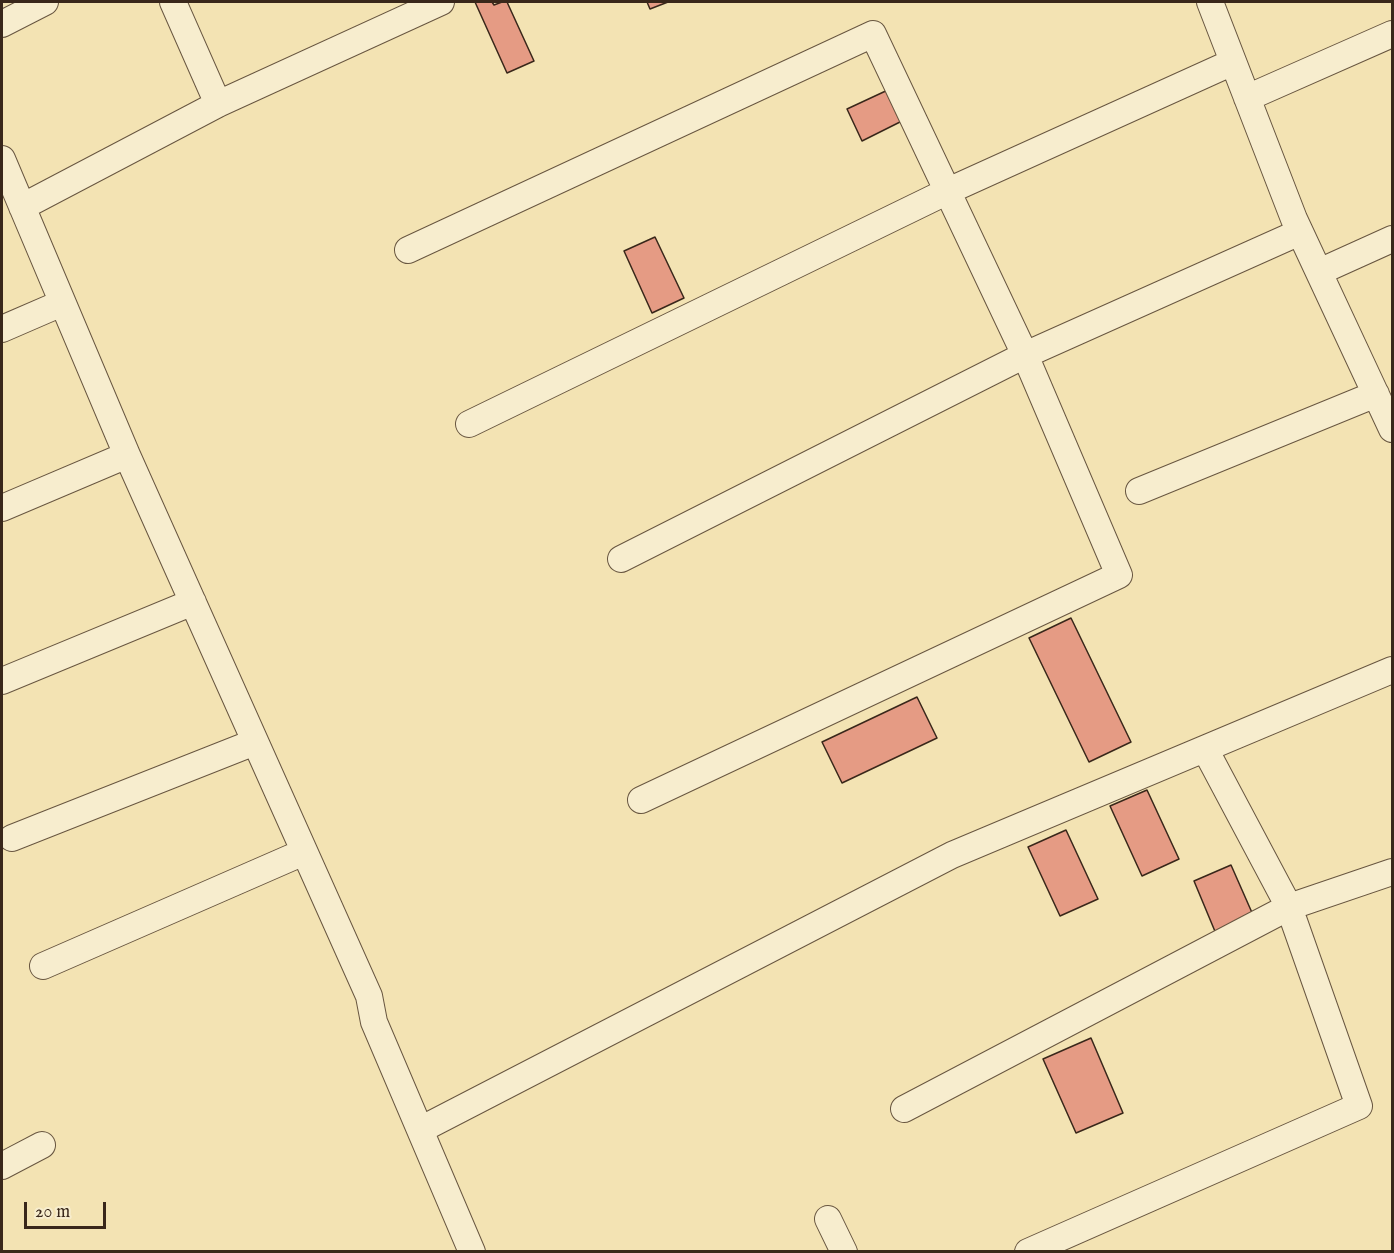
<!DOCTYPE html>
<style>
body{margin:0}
#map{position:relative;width:1394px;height:1253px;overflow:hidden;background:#f3e3b3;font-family:"IM FELL English",serif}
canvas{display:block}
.frame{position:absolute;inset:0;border:3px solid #39271a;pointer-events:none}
.scale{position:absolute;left:24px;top:1202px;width:82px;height:27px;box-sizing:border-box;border:3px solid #39271a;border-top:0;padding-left:8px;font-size:18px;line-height:21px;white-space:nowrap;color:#39271a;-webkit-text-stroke:4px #f7edce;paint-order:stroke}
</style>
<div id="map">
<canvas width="1394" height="1253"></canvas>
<div class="frame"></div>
<div class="scale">20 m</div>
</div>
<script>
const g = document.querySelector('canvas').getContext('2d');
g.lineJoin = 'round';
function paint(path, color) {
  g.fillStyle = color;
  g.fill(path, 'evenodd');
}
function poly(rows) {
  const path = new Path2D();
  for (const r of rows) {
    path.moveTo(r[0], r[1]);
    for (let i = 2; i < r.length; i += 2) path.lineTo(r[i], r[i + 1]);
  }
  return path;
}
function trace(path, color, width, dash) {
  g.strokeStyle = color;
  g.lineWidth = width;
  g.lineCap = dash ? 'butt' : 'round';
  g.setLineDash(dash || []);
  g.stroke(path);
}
const building = poly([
 [475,2,492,2,494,5,502,2,507,2,534,61,507,73,475,2],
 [647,2,668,2,650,9,647,2],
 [890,89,904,120,862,141,847,109,890,89],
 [655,237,684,298,652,313,624,251,655,237],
 [1071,618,1131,742,1089,762,1029,638,1071,618],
 [917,697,937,738,842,783,822,742,917,697],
 [1147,790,1179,859,1142,876,1110,806,1147,790],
 [1066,830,1098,899,1060,916,1028,847,1066,830],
 [1231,865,1257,924,1219,941,1194,881,1231,865],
 [1091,1038,1123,1113,1076,1133,1043,1059,1091,1038]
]);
paint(building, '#e59b84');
trace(building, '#39271a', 1.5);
const minor = poly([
 [173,2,218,104],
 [1210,2,1294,219,1392,429],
 [2,24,45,2],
 [1247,98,1392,34],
 [2,159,127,455,369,996,374,1022,472,1252],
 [22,207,218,104,441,2],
 [408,250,873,34,1025,355,1119,575,641,800],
 [1319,272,1392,239],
 [2,329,62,303],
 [469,424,948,191,1233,62],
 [1139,491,1376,394],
 [2,508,127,455],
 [621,559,1025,355,1300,232],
 [2,681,193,602],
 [12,838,255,742],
 [43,966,304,852],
 [904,1109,1289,907,1392,872],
 [420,1130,952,855,1392,670],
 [2,1166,42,1145],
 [828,1219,844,1252],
 [1028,1252,1359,1106,1289,907,1205,749]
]);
trace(minor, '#685640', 28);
trace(minor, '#f7edce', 26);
</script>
